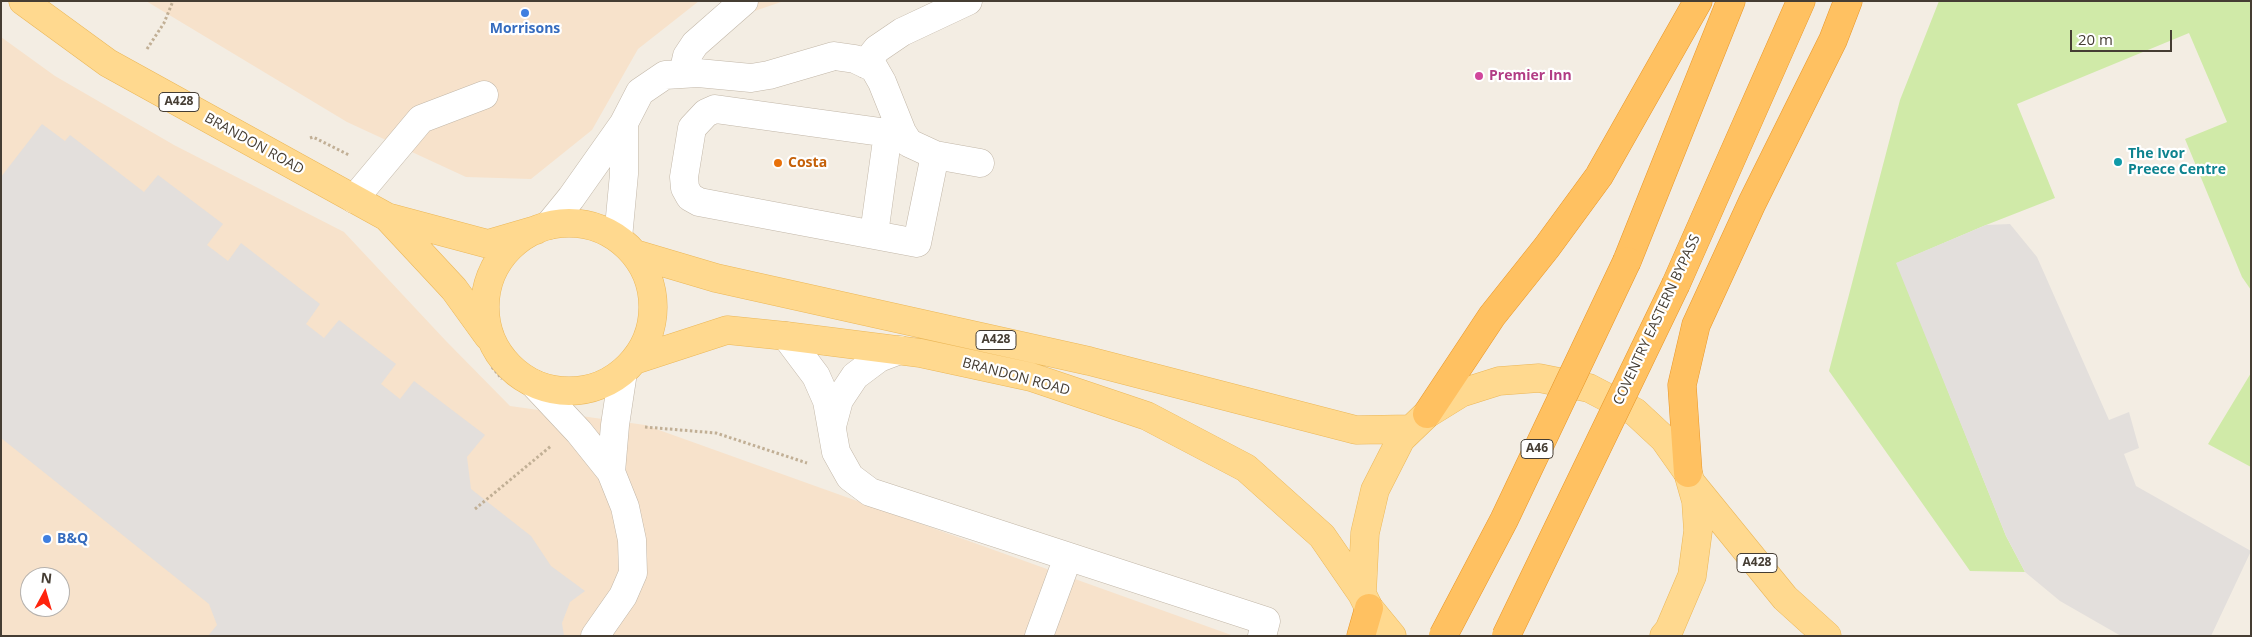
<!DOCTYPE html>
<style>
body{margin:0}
#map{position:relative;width:2252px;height:637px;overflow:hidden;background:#f3ede3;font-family:"Open Sans",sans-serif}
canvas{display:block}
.frame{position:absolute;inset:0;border:2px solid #453d33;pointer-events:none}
.north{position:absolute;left:20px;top:567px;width:50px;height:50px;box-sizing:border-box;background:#fff;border:1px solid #b5b1ad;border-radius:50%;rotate:6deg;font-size:14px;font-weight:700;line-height:20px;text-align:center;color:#453d33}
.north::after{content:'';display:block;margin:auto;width:18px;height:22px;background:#ff240d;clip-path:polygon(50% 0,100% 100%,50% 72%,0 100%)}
.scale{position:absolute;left:2070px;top:30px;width:102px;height:22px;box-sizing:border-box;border:2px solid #453d33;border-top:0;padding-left:6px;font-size:15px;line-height:18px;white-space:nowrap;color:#453d33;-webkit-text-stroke:4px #fff;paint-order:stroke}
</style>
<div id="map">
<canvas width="2252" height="637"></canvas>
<div class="frame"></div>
<div class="north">N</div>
<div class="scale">20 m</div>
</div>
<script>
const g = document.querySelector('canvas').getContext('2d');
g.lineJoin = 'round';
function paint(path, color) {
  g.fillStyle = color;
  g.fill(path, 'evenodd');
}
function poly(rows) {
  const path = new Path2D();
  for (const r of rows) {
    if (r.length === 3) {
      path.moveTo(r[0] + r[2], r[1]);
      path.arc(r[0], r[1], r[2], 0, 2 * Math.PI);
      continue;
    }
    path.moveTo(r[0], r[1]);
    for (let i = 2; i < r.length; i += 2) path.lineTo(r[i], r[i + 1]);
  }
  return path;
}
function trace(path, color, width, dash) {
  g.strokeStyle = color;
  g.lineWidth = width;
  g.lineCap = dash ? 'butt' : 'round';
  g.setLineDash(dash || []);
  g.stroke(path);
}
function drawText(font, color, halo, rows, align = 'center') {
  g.font = font + ' "Open Sans",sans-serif';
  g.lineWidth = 4.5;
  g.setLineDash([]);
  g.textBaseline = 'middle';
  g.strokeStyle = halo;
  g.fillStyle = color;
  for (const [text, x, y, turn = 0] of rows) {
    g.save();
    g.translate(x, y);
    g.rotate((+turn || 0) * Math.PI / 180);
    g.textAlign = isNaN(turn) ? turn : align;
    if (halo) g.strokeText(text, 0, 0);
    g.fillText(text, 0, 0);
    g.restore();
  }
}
paint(poly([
 [146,1,699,1,638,49,592,130,531,179,466,177,347,122],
 [729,1,784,1,731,19],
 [1,37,55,76,174,145,344,232,446,341,510,406,645,425,1234,636,1,636],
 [30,577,60,577,60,607,30,607]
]), '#f7e2cb');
paint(poly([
 [1939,1,2251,1,2251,290,2242,277,2185,139,2227,122,2189,33,2017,104,2055,198,1986,225,1897,263,2006,536,2025,572,1970,571,1829,371,1900,100],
 [2251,373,2251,467,2208,444]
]), '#d0eaa8');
paint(poly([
 [42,124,65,141,70,135,144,192,158,175,223,224,207,245,228,261,241,243,320,304,306,324,324,338,339,320,396,364,381,384,400,399,414,381,485,435,467,457,471,489,531,536,551,566,585,591,570,602,562,623,564,636,208,636,217,625,209,604,1,438,1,177],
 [2010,224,2037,257,2109,420,2129,412,2139,448,2124,454,2136,486,2251,551,2211,636,2121,636,2060,601,2025,572,2006,536,1896,263,1986,225]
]), '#e3dfdc');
const minor = poly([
 [865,64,877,49,902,32,968,1],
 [683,74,687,56,695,44,744,1],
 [888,133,715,109,706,113,692,128,684,177,685,188,690,197,699,202,917,243,935,155],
 [354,199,421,119,484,95],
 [549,225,571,198,624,123,640,92,665,75,698,73,751,78,769,75,834,56,855,59,874,68,882,82,902,132,909,143,935,155,980,163],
 [874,234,888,133,902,132],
 [618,238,624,174,624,123],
 [786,336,816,376,827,401,836,452,850,477,870,492,1266,621,1262,636],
 [534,384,579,432,611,472,625,507,632,540,633,573,623,596,595,636],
 [832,426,839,400,855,376,879,358,900,350],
 [611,472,615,425,623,372],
 [1039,636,1068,557]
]);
const major = poly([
 [23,1,108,63,387,217,488,244,536,230],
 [387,217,454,289,488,336],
 [569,307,84],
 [635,254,716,278,1089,361,1356,430,1411,429],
 [635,360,727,330,786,336,920,353,1031,377,1147,416,1246,468,1322,536,1362,594,1369,608,1392,636],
 [1693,485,1785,598,1827,636],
 [1362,594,1365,533,1375,490,1401,439,1427,414,1461,393,1499,381,1539,378,1589,388,1635,412,1664,439,1688,473,1696,501,1698,531,1692,576,1669,630,1664,636]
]);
const highway = poly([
 [1627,261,1731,1],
 [1676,284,1801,1],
 [1427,414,1492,316,1547,247,1599,176,1698,1],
 [1688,473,1682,385,1696,325,1752,203,1833,40,1848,1],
 [1361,636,1369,608]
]);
trace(minor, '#c2b7a8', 29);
trace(major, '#ebb758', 29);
trace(highway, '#e89628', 29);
trace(poly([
 [147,49,164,23,173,1],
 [310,138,313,137,349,155],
 [492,367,502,379],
 [645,427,716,433,807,463],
 [475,509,551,446]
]), '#c1af95', 3, [2.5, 2.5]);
trace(minor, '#fff', 28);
trace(major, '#ffd98f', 28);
trace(highway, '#ffc161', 28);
const highwayBridge = poly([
 [1443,636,1504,520,1627,261],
 [1506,636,1676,284]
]);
trace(highwayBridge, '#e89628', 29, []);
trace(highwayBridge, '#ffc161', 28);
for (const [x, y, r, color] of [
 [525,13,5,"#3f7fe0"],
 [1479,76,5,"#d1479c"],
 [2118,162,5,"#0f9aa8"],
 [778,163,5,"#e8710a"],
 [47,539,5,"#3f7fe0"]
]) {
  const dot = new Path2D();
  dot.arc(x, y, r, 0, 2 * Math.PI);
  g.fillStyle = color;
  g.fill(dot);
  trace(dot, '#fff', 2);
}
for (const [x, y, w] of [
 [179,102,40],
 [996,340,40],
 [1537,449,32],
 [1757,563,40]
]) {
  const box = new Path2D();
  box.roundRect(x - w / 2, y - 9.5, w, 19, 4);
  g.fillStyle = '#fff';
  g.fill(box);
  trace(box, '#453d33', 1);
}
drawText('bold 12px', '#453d33', null, [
 ["A428",179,102],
 ["A428",996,340],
 ["A46",1537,449],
 ["A428",1757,563]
]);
drawText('bold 14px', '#366cbe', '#fff', [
 ["Morrisons",525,29],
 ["B&Q",57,539,"left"]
]);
drawText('bold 14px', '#b23c85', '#fff', [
 ["Premier Inn",1489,76]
], 'left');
drawText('14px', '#453d33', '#fff', [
 ["BRANDON ROAD",254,144,29],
 ["COVENTRY EASTERN BYPASS",1657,320,-65],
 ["BRANDON ROAD",1016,377,15]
]);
drawText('bold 14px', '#0d838f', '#fff', [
 ["The Ivor",2128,154],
 ["Preece Centre",2128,170]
], 'left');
drawText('bold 14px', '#c56008', '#fff', [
 ["Costa",788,163]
], 'left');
</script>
